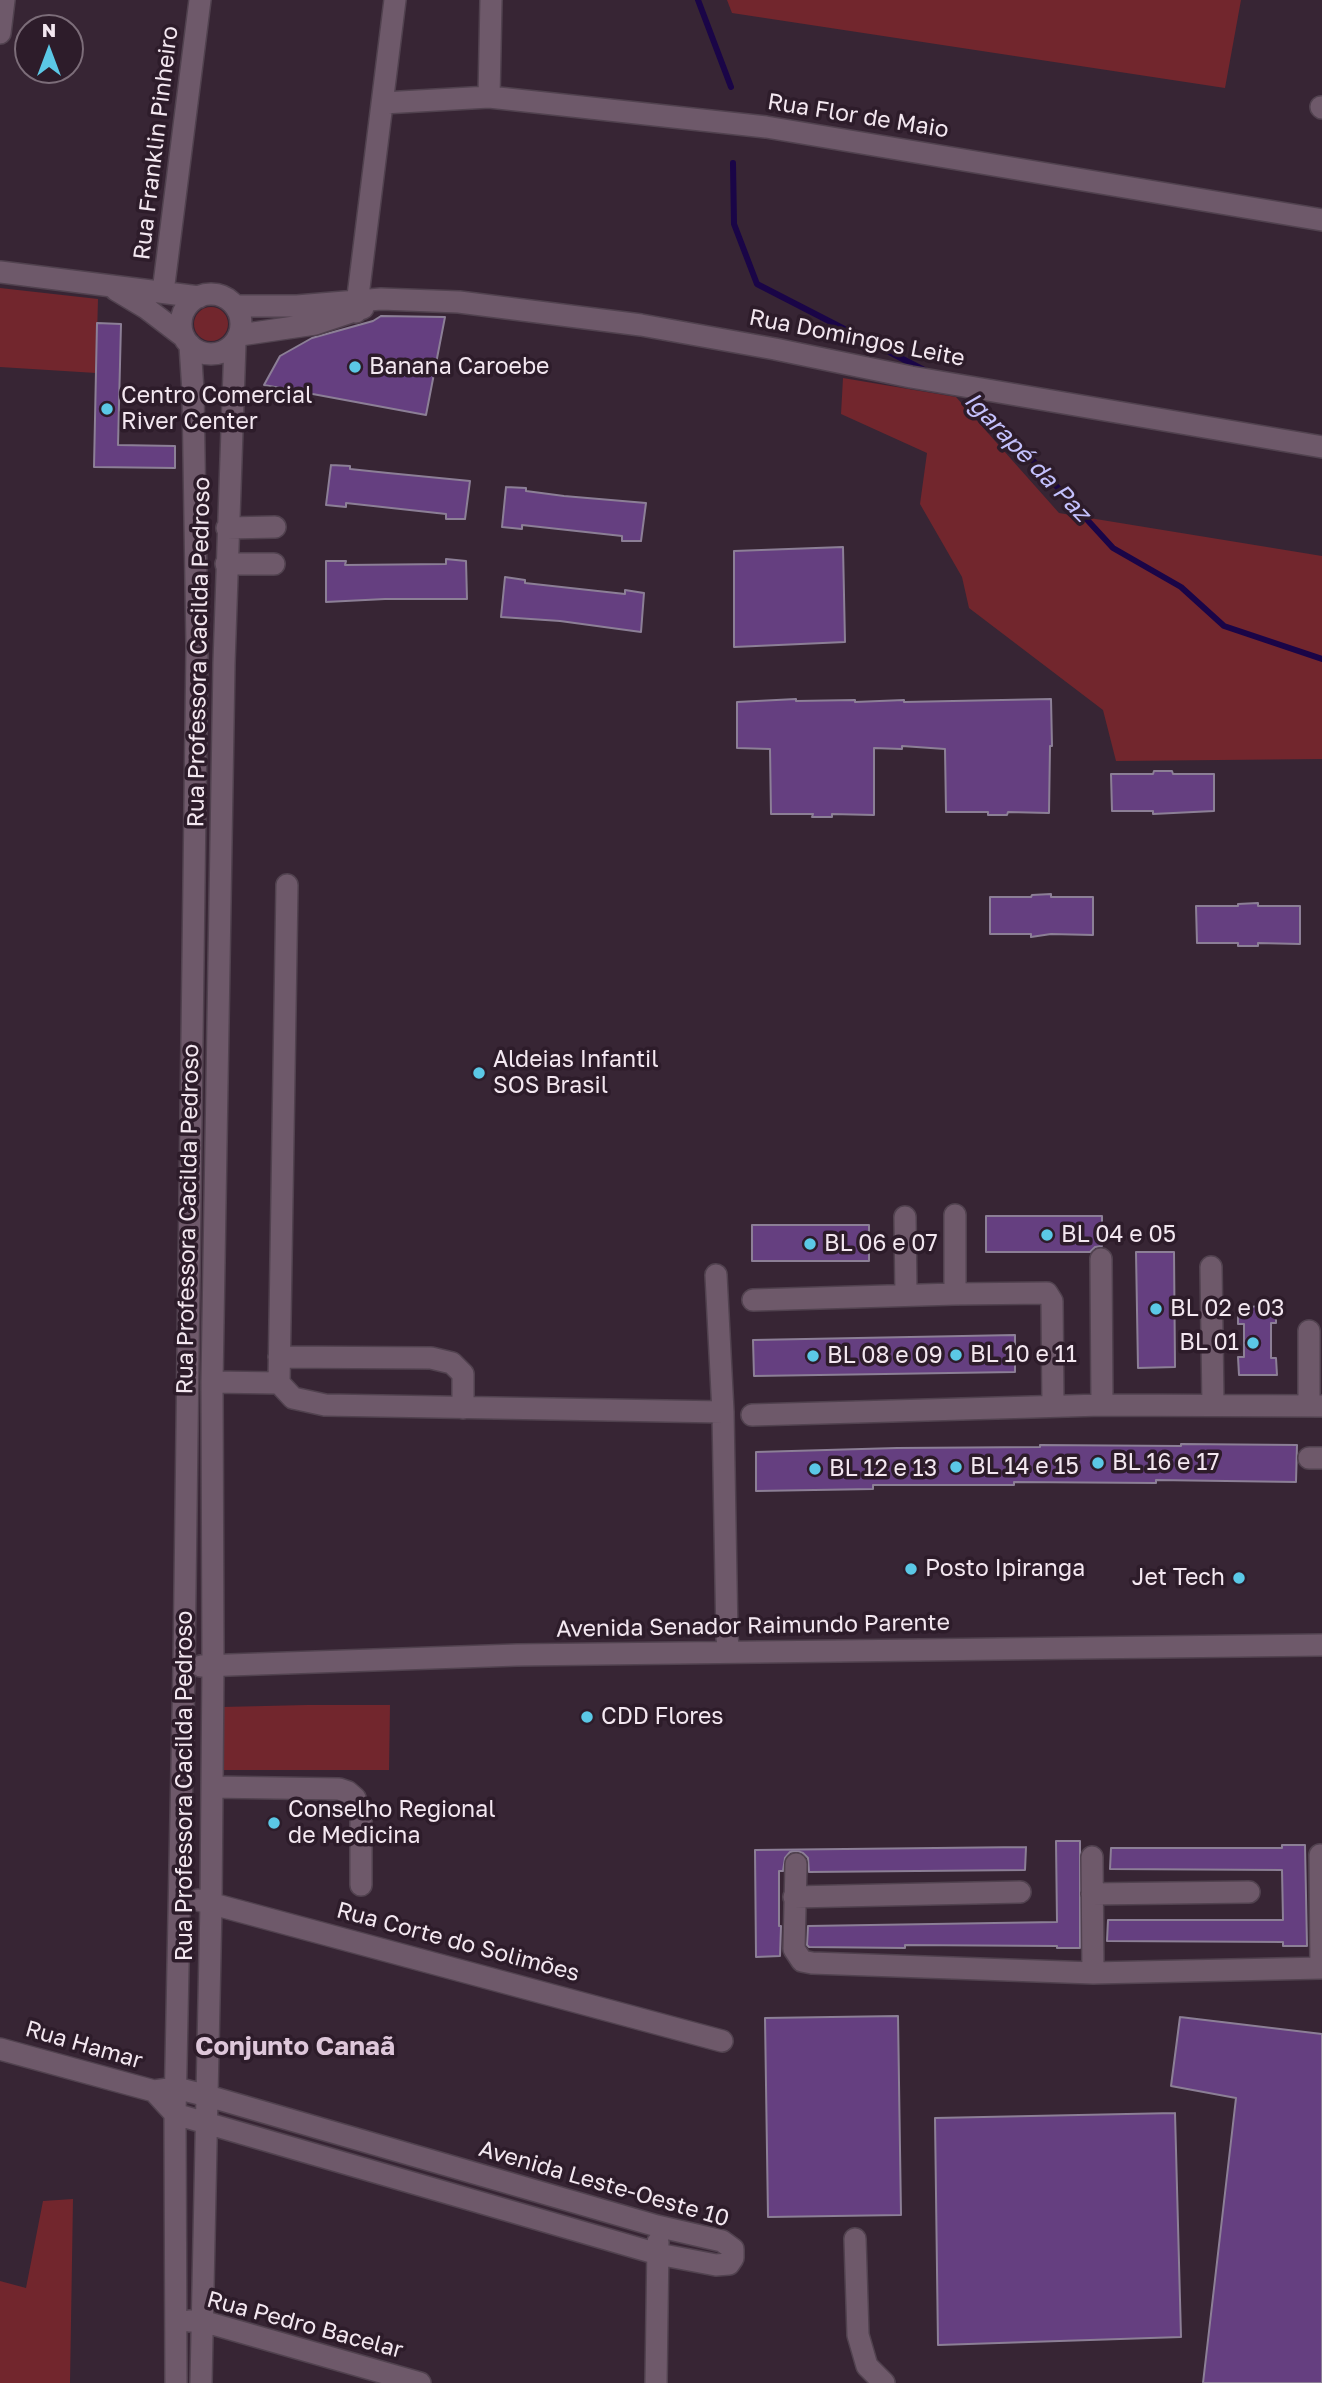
<!DOCTYPE html>
<meta charset="utf-8">
<style>
body{margin:0}
#map{position:relative;width:1322px;height:2383px;overflow:hidden;background:#372534;font-family:"Golos Text",sans-serif}
canvas{display:block}
.north{position:absolute;left:14px;top:14px;width:70px;height:70px;box-sizing:border-box;background:#2d1c2a;border:2px solid #7c6d79;border-radius:50%;rotate:0deg;font-size:19px;font-weight:700;line-height:28px;text-align:center;color:#f3e7f0}
.north::after{content:'';display:block;margin:auto;width:24px;height:32px;background:#5bc8e6;clip-path:polygon(50% 0,100% 100%,50% 72%,0 100%)}
</style>
<div id="map">
<canvas width="1322" height="2383"></canvas>
<div class="north">N</div>
</div>
<script>
const g = document.querySelector('canvas').getContext('2d');
g.lineJoin = 'round';
function paint(path, color) {
  g.fillStyle = color;
  g.fill(path, 'evenodd');
}
function poly(rows) {
  const path = new Path2D();
  for (const r of rows) {
    if (r.length === 3) {
      path.moveTo(r[0] + r[2], r[1]);
      path.arc(r[0], r[1], r[2], 0, 2 * Math.PI);
      continue;
    }
    path.moveTo(r[0], r[1]);
    for (let i = 2; i < r.length; i += 2) path.lineTo(r[i], r[i + 1]);
  }
  return path;
}
function trace(path, color, width, dash) {
  g.strokeStyle = color;
  g.lineWidth = width;
  g.lineCap = dash ? 'butt' : 'round';
  g.setLineDash(dash || []);
  g.stroke(path);
}
function drawText(font, color, halo, rows, align = 'center') {
  g.font = font + ' "Golos Text",sans-serif';
  g.lineWidth = 7;
  g.setLineDash([]);
  g.textBaseline = 'middle';
  g.strokeStyle = halo;
  g.fillStyle = color;
  for (const [text, x, y, turn = 0] of rows) {
    g.save();
    g.translate(x, y);
    g.rotate((+turn || 0) * Math.PI / 180);
    g.textAlign = isNaN(turn) ? turn : align;
    if (halo) g.strokeText(text, 0, 0);
    g.fillText(text, 0, 0);
    g.restore();
  }
}
paint(poly([
 [727,0,1241,0,1225,88,732,13],
 [0,288,98,299,96,373,0,367],
 [211,324,17],
 [843,378,956,397,1059,513,1322,556,1322,759,1116,761,1103,710,969,608,962,577,920,504,927,453,841,414],
 [307,1705,390,1705,389,1770,221,1770,222,1707],
 [73,2199,70,2383,0,2383,0,2281,26,2288,43,2201]
]), '#72262d');
trace(poly([
 [698,0,731,87],
 [733,163,734,224,757,284,928,372],
 [972,394,1113,548,1181,587,1224,626,1322,659]
]), '#1a0547', 6);
const building = poly([
 [381,316,445,317,426,415,264,385,280,356,312,338,373,321,381,316],
 [97,323,121,324,118,445,175,446,175,468,94,467,97,323],
 [331,465,350,466,350,469,388,473,470,481,465,519,446,519,446,514,346,503,346,507,326,505,331,465],
 [506,487,526,488,526,491,564,496,646,503,641,541,622,541,622,536,522,525,522,529,502,527,506,487],
 [843,547,845,642,734,647,734,551,843,547],
 [446,559,466,561,467,599,385,599,326,602,326,561,346,561,345,565,446,564,446,559],
 [505,577,525,580,525,583,625,594,625,590,644,593,641,632,560,621,501,617,505,577],
 [796,699,796,701,855,700,855,702,904,700,904,702,1051,699,1052,746,1050,746,1049,813,1008,812,1007,815,988,815,988,812,946,812,945,749,902,746,902,749,874,748,874,815,832,814,832,817,812,817,813,814,771,814,770,749,737,748,737,702,796,699],
 [1154,771,1172,771,1173,774,1214,774,1214,811,1153,814,1153,811,1112,811,1111,774,1153,774,1154,771],
 [1051,894,1051,897,1093,897,1093,935,1051,934,1031,937,1031,934,990,934,990,897,1031,897,1032,895,1051,894],
 [1258,903,1258,906,1300,906,1300,944,1258,943,1258,946,1238,946,1238,943,1197,943,1196,906,1238,906,1238,904,1258,903],
 [986,1216,1102,1216,1102,1246,1095,1247,1090,1252,986,1252,986,1216],
 [752,1225,869,1225,869,1261,752,1261,752,1225],
 [1136,1252,1174,1252,1175,1367,1138,1368,1136,1252],
 [1276,1306,1276,1323,1271,1323,1271,1358,1276,1358,1277,1375,1239,1375,1238,1357,1244,1357,1244,1324,1238,1324,1238,1307,1276,1306],
 [1015,1335,1015,1372,754,1376,753,1340,1015,1335],
 [1181,1444,1297,1445,1296,1482,1156,1480,1156,1483,1014,1482,1014,1485,873,1485,873,1489,756,1491,756,1452,897,1448,1040,1447,1040,1445,1181,1446,1181,1444],
 [1056,1841,1080,1841,1080,1948,1057,1948,1057,1946,905,1945,905,1948,809,1947,807,1945,808,1926,1057,1922,1056,1841],
 [1282,1845,1305,1845,1307,1946,1283,1946,1283,1942,1107,1941,1108,1920,1283,1920,1282,1870,1110,1869,1111,1848,1282,1848,1282,1845],
 [1026,1847,1025,1870,809,1872,808,1858,803,1853,797,1851,790,1852,785,1858,783,1871,779,1871,779,1926,781,1926,780,1956,756,1957,755,1850,1026,1847],
 [898,2016,901,2215,768,2217,765,2018,898,2016],
 [1180,2017,1322,2034,1322,2383,1203,2383,1236,2098,1171,2086,1180,2017],
 [1175,2113,1181,2337,938,2345,935,2118,1175,2113]
]);
paint(building, '#653f80');
trace(building, '#8c7f96', 2);
const minor = poly([
 [0,33,4,0],
 [489,97,491,0],
 [383,103,489,97,766,127,1322,220],
 [1321,107,1322,108],
 [0,272,199,297],
 [116,290,146,308,184,337],
 [163,292,200,0],
 [211,324,30],
 [235,306,297,306,381,299,459,302,641,325,775,349,911,377,1322,447],
 [356,312,395,0],
 [240,335,315,324,363,308],
 [227,528,275,527],
 [226,564,274,564],
 [287,885,279,1383,293,1398,325,1405,723,1412],
 [955,1215,955,1294],
 [905,1217,906,1295],
 [1101,1259,1102,1405],
 [1211,1267,1213,1405],
 [716,1275,723,1412,727,1638,729,1652],
 [753,1300,955,1294,1047,1293,1052,1301,1053,1406],
 [279,1357,431,1358,452,1363,463,1374,463,1408],
 [212,1382,279,1383],
 [1309,1405,1309,1331],
 [752,1415,1102,1405,1322,1406],
 [1309,1458,1322,1458],
 [201,1666,517,1655,1322,1645],
 [212,1787,339,1789,348,1792,355,1798,361,1819,361,1885],
 [1320,1855,1321,1968],
 [1092,1857,1093,1973],
 [796,1864,794,1949,802,1961,812,1963,1093,1973,1322,1968],
 [1092,1894,1249,1892],
 [794,1897,1020,1892],
 [198,1900,722,2041],
 [0,2049,154,2091,176,2088,208,2096,657,2226,722,2241,733,2249,733,2258,729,2264,716,2265,658,2254,175,2114,154,2091],
 [855,2239,858,2335,867,2366,884,2383],
 [189,2321,202,2321,420,2383],
 [176,2383,175,2114,184,1667,197,647,193,391,190,345],
 [201,2383,211,1904,213,1665,212,1382,224,663,235,343],
 [656,2383,658,2242]
]);
trace(minor, '#51424f', 24);
trace(minor, '#6e596a', 21);
for (const [x, y, r, color] of [
 [355,367,7,"#5bc8e6"],
 [107,409,7,"#5bc8e6"],
 [479,1073,7,"#5bc8e6"],
 [1047,1235,7,"#5bc8e6"],
 [810,1244,7,"#5bc8e6"],
 [1156,1309,7,"#5bc8e6"],
 [1253,1343,7,"#5bc8e6"],
 [956,1355,7,"#5bc8e6"],
 [813,1356,7,"#5bc8e6"],
 [1098,1463,7,"#5bc8e6"],
 [956,1467,7,"#5bc8e6"],
 [815,1469,7,"#5bc8e6"],
 [911,1569,7,"#5bc8e6"],
 [1239,1578,7,"#5bc8e6"],
 [587,1717,7,"#5bc8e6"],
 [274,1823,7,"#5bc8e6"]
]) {
  const dot = new Path2D();
  dot.arc(x, y, r, 0, 2 * Math.PI);
  g.fillStyle = color;
  g.fill(dot);
  trace(dot, '#2d1c2a', 2.5);
}
drawText('23px', '#f3e7f0', '#2d1c2a', [
 ["Rua Flor de Maio",858,116,9],
 ["Rua Franklin Pinheiro",156,143,-83],
 ["Rua Domingos Leite",857,338,11],
 ["Rua Professora Cacilda Pedroso",199,652,-89],
 ["Rua Professora Cacilda Pedroso",188,1219,-89],
 ["Avenida Senador Raimundo Parente",753,1626,-1],
 ["Rua Professora Cacilda Pedroso",185,1786,-90],
 ["Rua Corte do Solimões",458,1942,15],
 ["Rua Hamar",84,2045,16],
 ["Avenida Leste-Oeste 10",604,2184,16],
 ["Rua Pedro Bacelar",305,2325,15]
]);
drawText('23px', '#f3e7f0', '#2d1c2a', [
 ["Banana Caroebe",369,367],
 ["Centro Comercial",121,396],
 ["River Center",121,422],
 ["Aldeias Infantil",493,1060],
 ["SOS Brasil",493,1086],
 ["BL 04 e 05",1061,1235],
 ["BL 06 e 07",824,1244],
 ["BL 02 e 03",1170,1309],
 ["BL 01",1239,1343,"right"],
 ["BL 10 e 11",970,1355],
 ["BL 08 e 09",827,1356],
 ["BL 16 e 17",1112,1463],
 ["BL 14 e 15",970,1467],
 ["BL 12 e 13",829,1469],
 ["Posto Ipiranga",925,1569],
 ["Jet Tech",1225,1578,"right"],
 ["CDD Flores",601,1717],
 ["Conselho Regional",288,1810],
 ["de Medicina",288,1836]
], 'left');
drawText('italic 24px', '#c4c1fd', '#2d1c2a', [
 ["Igarapé da Paz",1027,457,46]
]);
drawText('bold 26px', '#dec7da', '#2d1c2a', [
 ["Conjunto Canaã",295,2047]
]);
</script>
